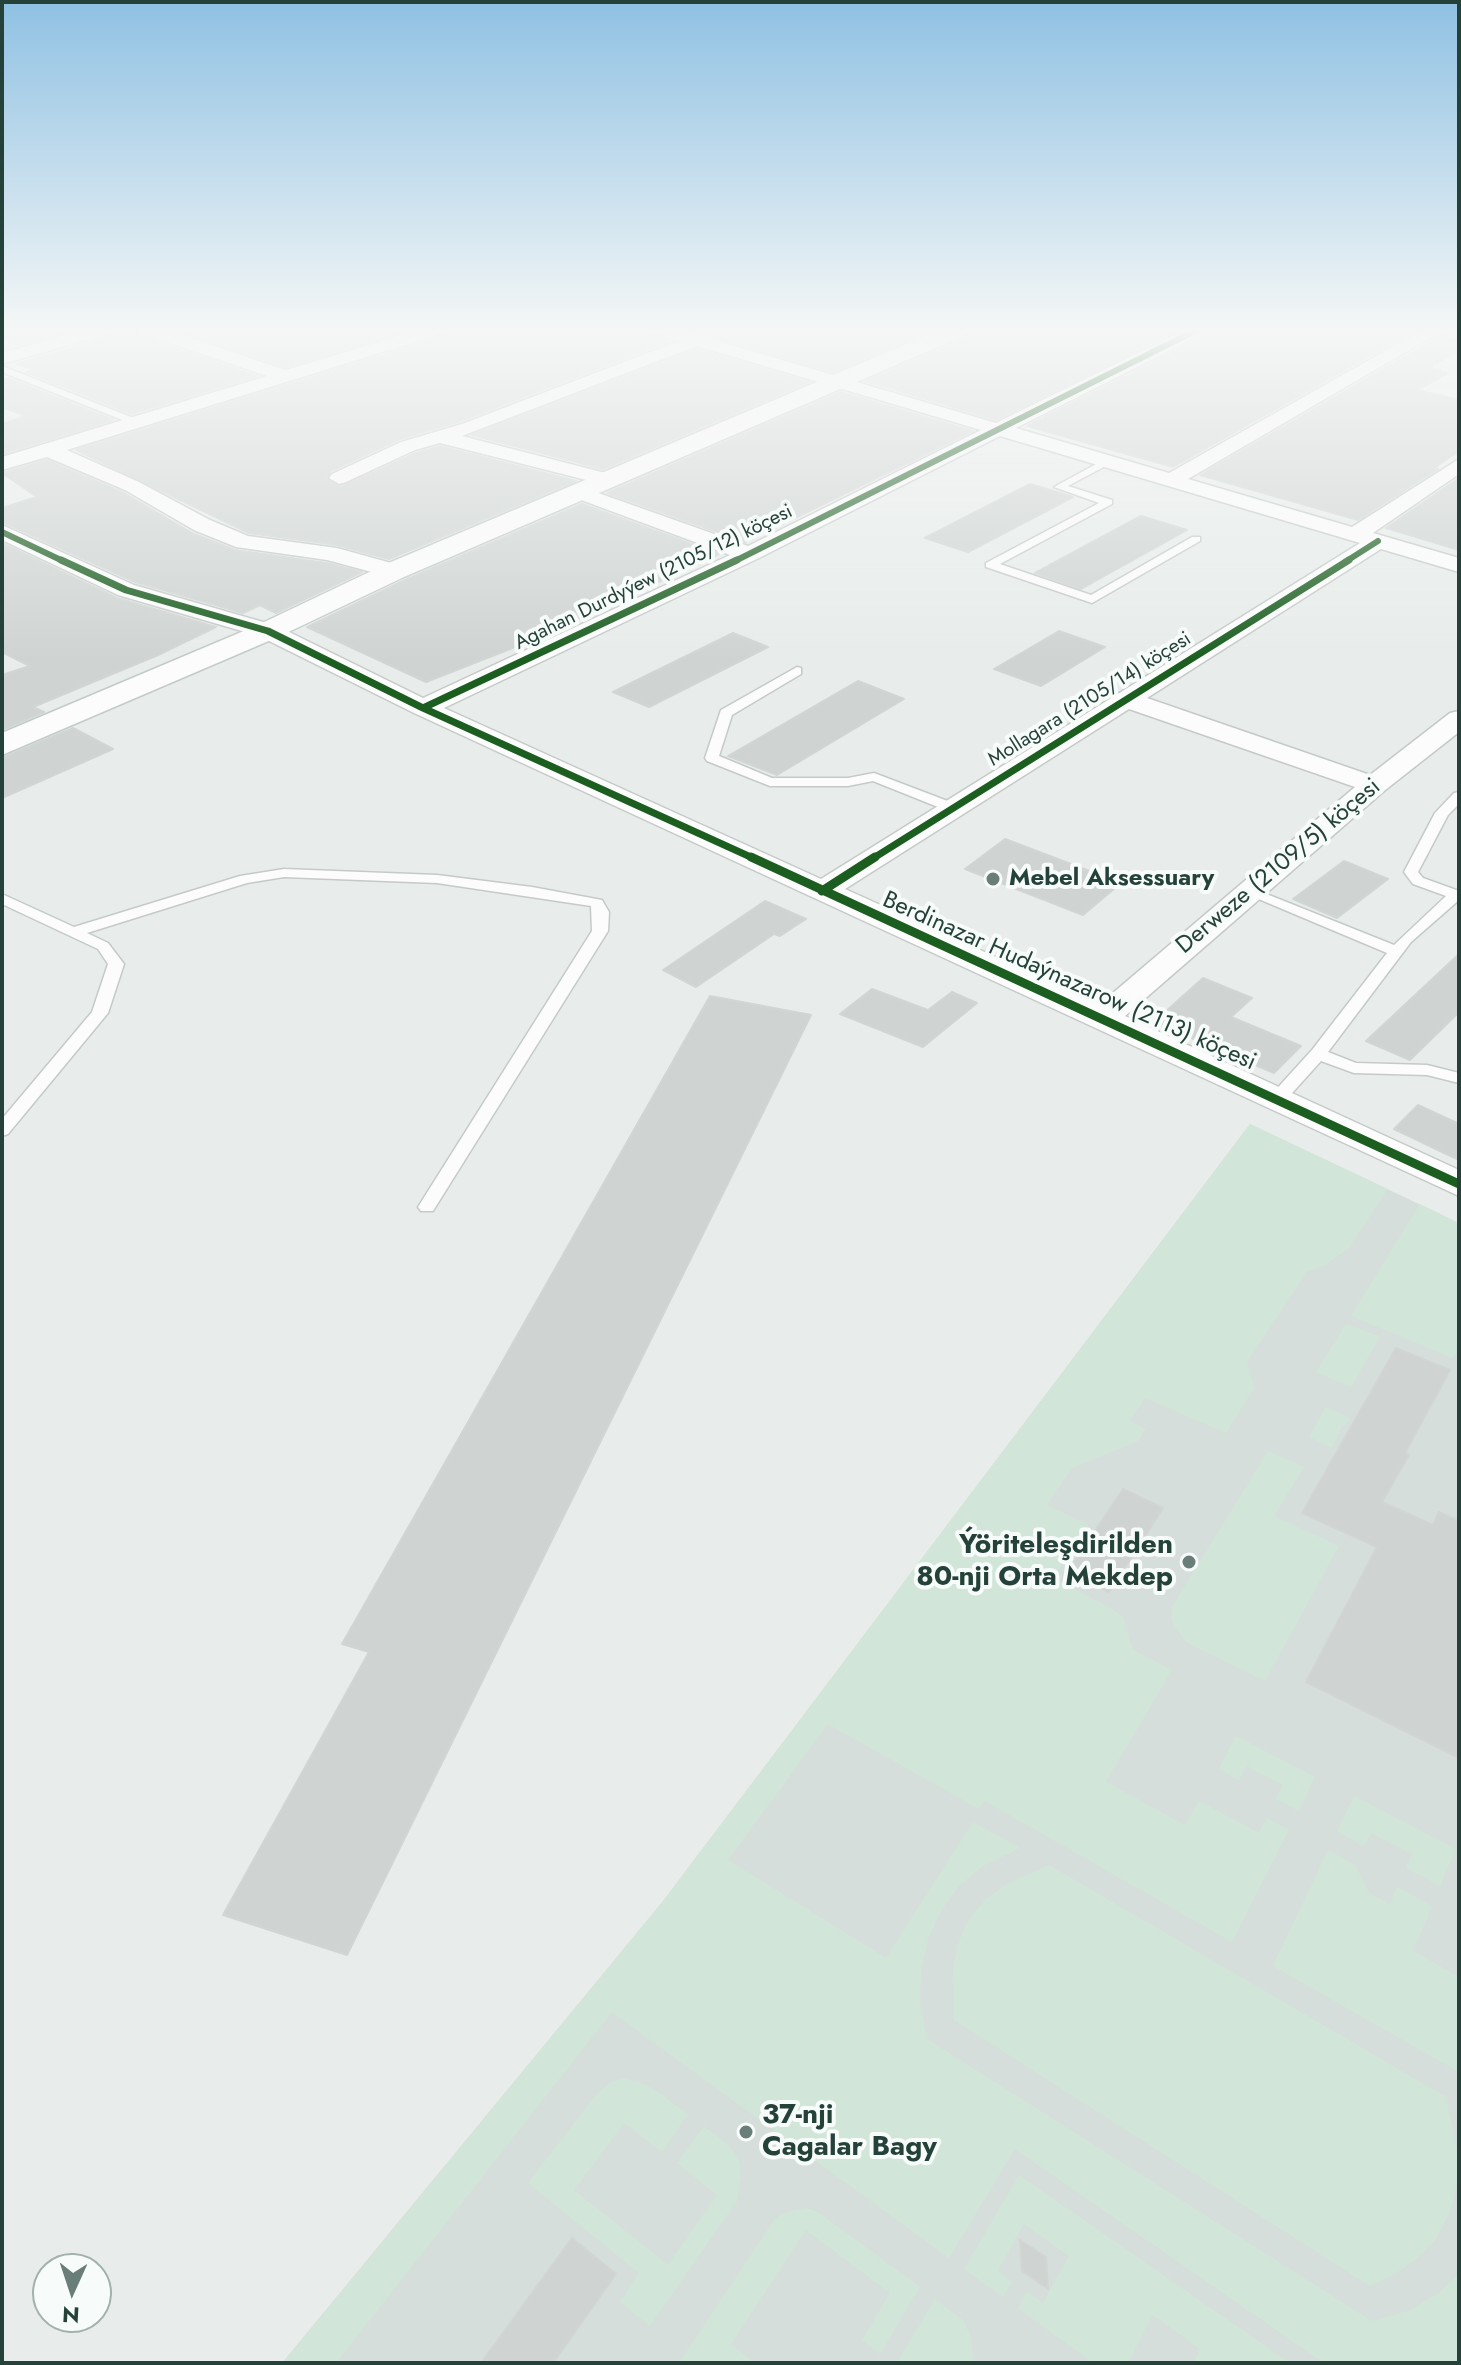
<!DOCTYPE html>
<meta charset="utf-8">
<style>
body{margin:0}
#map{position:relative;width:1461px;height:2365px;overflow:hidden;background:#e8edeb;font-family:Jost,sans-serif}
canvas{display:block}
.frame{position:absolute;inset:0;border:4px solid #24423a;pointer-events:none}
.north{position:absolute;left:32px;top:2253px;width:80px;height:80px;box-sizing:border-box;background:#f7fbf9;border:2px solid #a3b1ad;border-radius:50%;rotate:183deg;font-size:22px;font-weight:700;line-height:32px;text-align:center;color:#24423a}
.north::after{content:'';display:block;margin:auto;width:28px;height:36px;background:#697e78;clip-path:polygon(50% 0,100% 100%,50% 72%,0 100%)}
</style>
<div id="map">
<canvas width="1461" height="2365"></canvas>
<div class="frame"></div>
<div class="north">N</div>
</div>
<script>
const g = document.querySelector('canvas').getContext('2d');
g.lineJoin = 'round';
function paint(path, color) {
  g.fillStyle = color;
  g.fill(path, 'evenodd');
}
function poly(rows) {
  const path = new Path2D();
  for (const r of rows) {
    path.moveTo(r[0], r[1]);
    for (let i = 2; i < r.length; i += 2) path.lineTo(r[i], r[i + 1]);
  }
  return path;
}
function trace(path, color, width, dash) {
  g.strokeStyle = color;
  g.lineWidth = width;
  g.lineCap = dash ? 'butt' : 'round';
  g.setLineDash(dash || []);
  g.stroke(path);
}
function drawText(font, color, halo, rows, align = 'center') {
  g.font = font + ' Jost,sans-serif';
  g.lineWidth = 8;
  g.setLineDash([]);
  g.textBaseline = 'middle';
  g.strokeStyle = halo;
  g.fillStyle = color;
  for (const [text, x, y, turn = 0] of rows) {
    g.save();
    g.translate(x, y);
    g.rotate((+turn || 0) * Math.PI / 180);
    g.textAlign = isNaN(turn) ? turn : align;
    if (halo) g.strokeText(text, 0, 0);
    g.fillText(text, 0, 0);
    g.restore();
  }
}
paint(poly([
 [1250,1124,1459,1223,1459,2363,282,2363,663,1901]
]), '#d6dedb');
paint(poly([
 [1250,1124,1388,1189,1349,1248,1326,1265,1307,1272,1247,1362,1254,1388,1226,1433,1145,1398,1130,1421,1146,1429,1138,1441,1072,1468,1047,1505,1088,1525,1053,1578,1109,1607,1123,1617,1133,1650,1172,1670,1106,1782,1185,1825,1199,1801,1259,1833,1267,1818,1289,1830,1232,1942,985,1801,979,1809,828,1724,728,1860,886,1958,973,1822,1020,1848,983,1866,959,1886,941,1911,928,1939,921,1970,920,2004,927,2039,1372,2321,1408,2311,1439,2293,1459,2274,1459,2363,1324,2363,1015,2149,949,2258,612,2012,336,2363,283,2363,663,1901],
 [1420,1204,1459,1223,1459,1347,1453,1358,1351,1316],
 [1346,1324,1380,1337,1351,1387,1316,1372],
 [1326,1407,1350,1418,1345,1426,1342,1425,1332,1448,1309,1437],
 [1268,1451,1304,1467,1274,1516,1339,1546,1265,1681,1186,1642,1173,1624,1171,1615,1172,1607],
 [1236,1736,1315,1777,1299,1811,1276,1799,1283,1785,1247,1766,1239,1780,1219,1769],
 [1354,1796,1456,1849,1440,1886,1406,1868,1412,1854,1371,1833,1364,1846,1337,1831],
 [1328,1850,1355,1865,1369,1893,1390,1904,1397,1887,1432,1906,1413,1951,1459,1977,1459,2072,1273,1966],
 [1049,1865,1446,2097,1457,2152,1457,2183,1450,2212,1436,2239,1415,2260,1392,2276,1370,2286,954,2020,953,1971,958,1943,969,1919,986,1899,1007,1884],
 [624,2078,651,2087,688,2114,662,2152,624,2123,574,2190,668,2265,717,2195,677,2163,704,2126,728,2145,738,2157,741,2171,737,2201,650,2326,620,2302,639,2273,528,2183,595,2096,609,2083],
 [1019,2175,1290,2363,1194,2363,1200,2349,1153,2315,1128,2363,1093,2363,1018,2308,1027,2292,1043,2303,1069,2256,1024,2224,998,2270,1012,2282,1003,2297,964,2269],
 [806,2208,818,2212,920,2287,880,2354,862,2340,890,2293,806,2230,731,2344,754,2363,679,2363,774,2220,783,2213],
 [935,2299,963,2320,970,2334,974,2363,897,2363]
]), '#d1e6d8');
const building = poly([
 [2,329,78,329,19,345,2,339,2,329],
 [118,329,134,329,139,336,257,376,132,414,26,372,34,370,17,364,113,336,118,329],
 [172,329,412,329,286,367,172,329],
 [450,329,645,329,650,336,670,341,461,421,400,439,331,471,326,479,340,487,416,453,440,446,576,481,389,559,337,545,249,533,76,450,445,336,450,329],
 [685,329,935,329,833,372,713,337,711,331,685,329],
 [974,329,1180,329,996,420,866,381,969,337,974,329],
 [1211,329,1416,330,1173,467,1027,426,1206,336,1211,329],
 [1440,336,1459,340,1459,351,1429,367,1448,373,1417,390,1459,400,1459,451,1434,468,1438,469,1358,520,1200,475,1440,336],
 [697,349,809,382,603,469,472,435,697,349],
 [8,378,114,420,2,454,2,424,26,416,2,407,2,380,8,378],
 [841,392,973,431,746,542,607,493,841,392],
 [47,460,124,493,192,533,235,550,326,563,362,572,276,613,260,605,243,613,135,582,2,522,2,508,37,497,2,473,47,460],
 [1459,478,1459,550,1386,528,1459,478],
 [1030,484,1073,497,968,552,925,538,1030,484],
 [582,504,719,554,533,640,426,682,307,627,405,580,582,504],
 [1141,516,1187,530,1081,589,1035,573,1141,516],
 [2,543,117,598,216,627,158,655,33,707,44,712,2,730,2,675,30,666,2,652,2,543],
 [1059,631,1105,647,1041,686,994,669,1059,631],
 [733,633,768,647,649,707,613,692,733,633],
 [858,681,904,699,777,775,728,756,858,681],
 [73,728,113,749,2,798,2,758,73,728],
 [1005,839,1121,883,1083,915,965,869,1005,839],
 [1344,861,1388,879,1337,918,1293,899,1344,861],
 [765,901,806,919,780,936,774,934,696,987,663,970,765,901],
 [1459,954,1459,1012,1410,1060,1366,1041,1459,954],
 [1203,978,1252,998,1231,1017,1301,1046,1274,1073,1154,1022,1203,978],
 [872,989,928,1010,952,992,977,1003,923,1047,840,1014,872,989],
 [710,996,811,1015,347,1955,223,1915,369,1652,342,1644,710,996],
 [1418,1105,1459,1124,1459,1160,1394,1129,1418,1105],
 [1396,1348,1450,1370,1405,1453,1409,1455,1382,1502,1433,1525,1439,1512,1459,1521,1459,1758,1306,1682,1377,1547,1302,1513,1396,1348],
 [1123,1489,1163,1508,1109,1592,1068,1571,1123,1489],
 [572,2238,616,2274,553,2363,481,2363,572,2238],
 [1020,2240,1046,2257,1048,2289,1022,2271,1020,2240]
]);
paint(building, '#cfd4d2');
trace(building, '#d1d6d4', 2);
const lane = poly([
 [2,366,141,421,143,423,135,425,2,372,2,366],
 [1109,457,1113,458,1113,462,1068,486,1112,500,1112,504,1000,564,1091,595,1192,537,1200,537,1200,541,1092,603,986,567,986,563,1099,503,1054,487,1109,457],
 [797,667,801,668,801,674,732,715,719,756,772,778,848,778,874,773,958,805,958,811,948,811,873,781,848,786,770,786,707,761,705,758,721,710,797,667],
 [1459,792,1459,804,1448,815,1418,872,1423,878,1459,891,1459,900,1411,942,1328,1052,1356,1063,1427,1065,1459,1073,1459,1083,1427,1075,1354,1073,1321,1061,1284,1102,1272,1102,1269,1098,1272,1094,1312,1050,1387,953,1242,892,1249,888,1254,889,1394,945,1446,896,1413,884,1404,872,1435,813,1454,793,1459,792],
 [284,869,437,875,532,887,602,900,609,912,608,931,433,1211,421,1211,418,1207,592,931,591,906,437,883,284,877,247,883,87,933,108,943,124,964,108,1013,8,1134,2,1136,2,1119,92,1012,108,964,98,949,2,904,2,894,74,927,240,876,284,869]
]);
const street = poly([
 [88,329,115,329,112,333,2,364,2,353,88,329],
 [137,329,163,329,286,370,421,329,447,329,444,333,67,450,139,482,210,520,248,536,337,548,402,566,405,571,402,576,394,578,327,560,236,547,194,530,125,490,47,457,2,470,2,457,267,376,140,333,137,329],
 [648,329,675,329,695,335,709,334,711,339,996,423,1186,329,1208,329,1205,333,1016,428,1169,473,1424,329,1445,329,1188,479,1352,527,1459,459,1459,474,1373,533,1459,558,1459,572,1381,549,1147,698,1370,775,1450,713,1459,711,1459,732,1384,791,1125,1016,1459,1170,1459,1196,414,713,259,636,118,595,2,540,2,525,134,585,277,626,423,698,730,555,573,497,569,493,573,489,587,489,748,546,981,430,697,346,462,436,617,476,620,480,617,484,610,486,440,443,415,450,346,482,339,484,329,478,332,474,401,442,462,424,679,341,651,333,648,329],
 [1000,436,1360,543,821,879,444,708,757,559,1000,436],
 [1129,709,1355,787,1100,1004,845,889,1129,709]
]);
const secondary = poly([
 [942,329,971,329,968,334,404,577,278,637,2,755,2,733,258,625,384,565,942,329]
]);
trace(lane, '#c5cac8', 3);
trace(street, '#c5cac8', 3);
trace(secondary, '#c3cbc8', 3);
paint(lane, '#fcfcfc');
paint(street, '#fcfcfc');
paint(secondary, '#fcfcfc');
trace(poly([
 [2,532,65,562],
 [733,562,1199,329],
 [1345,562,1378,541]
]), '#1b5e20', 6);
trace(poly([
 [61,560,126,590,268,631,423,708,755,859],
 [423,708,737,560],
 [872,859,1349,560]
]), '#1b5e20', 7);
trace(poly([
 [751,857,1459,1184],
 [822,891,875,857]
]), '#1b5e20', 9);
const sky = g.createLinearGradient(0, 0, 0, 660);
sky.addColorStop(0, '#8fc1e3');
sky.addColorStop(0.5, '#f5f7f6');
sky.addColorStop(1, '#f5f7f600');
g.fillStyle = sky;
g.fillRect(0, 0, 1461, 660);
for (const [x, y, r, color] of [
 [993,879,8,"#697e78"],
 [1189,1562,8,"#697e78"],
 [746,2132,8,"#697e78"]
]) {
  const dot = new Path2D();
  dot.arc(x, y, r, 0, 2 * Math.PI);
  g.fillStyle = color;
  g.fill(dot);
  trace(dot, '#f7fbf9', 3);
}
drawText('20px', '#24423a', '#f7fbf9', [
 ["Agahan Durdyýew (2105/12) köçesi",654,578,-26],
 ["Mollagara (2105/14) köçesi",1090,700,-32]
]);
drawText('24px', '#24423a', '#f7fbf9', [
 ["Derweze (2109/5) köçesi",1279,867,-40],
 ["Berdinazar Hudaýnazarow (2113) köçesi",1069,982,24]
]);
drawText('bold 24px', '#24423a', '#f7fbf9', [
 ["Mebel Aksessuary",1009,879]
], 'left');
drawText('bold 28px', '#24423a', '#f7fbf9', [
 ["Ýöriteleşdirilden",1173,1546],
 ["80-nji Orta Mekdep",1173,1578],
 ["37-nji",762,2116,"left"],
 ["Cagalar Bagy",762,2148,"left"]
], 'right');
</script>
